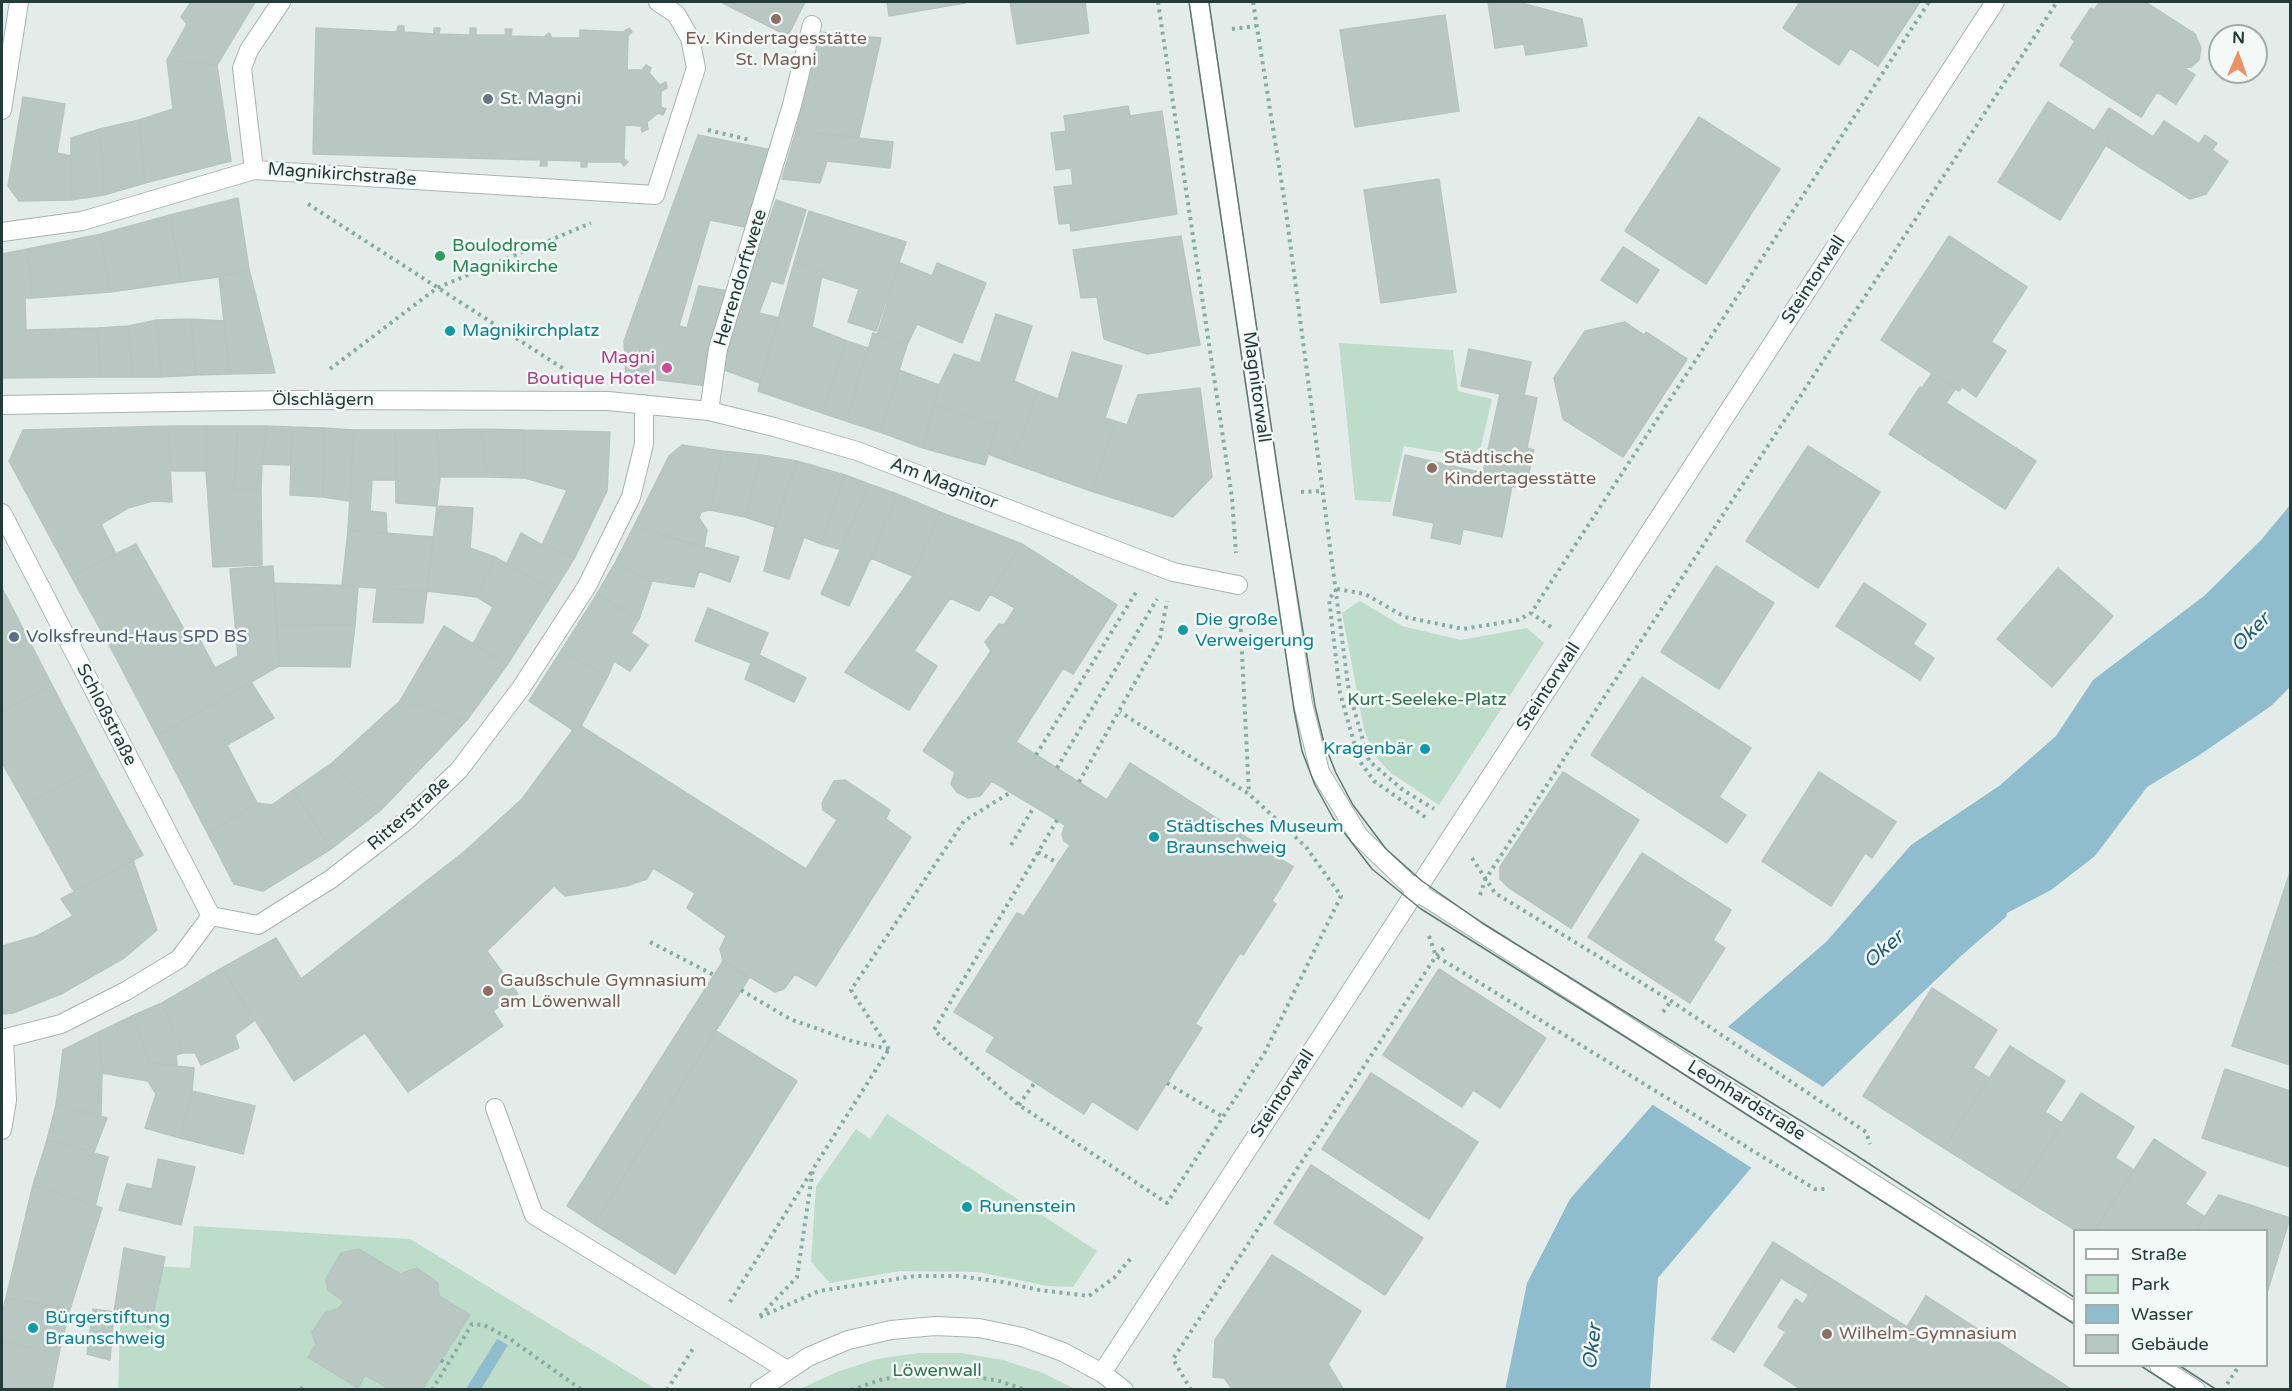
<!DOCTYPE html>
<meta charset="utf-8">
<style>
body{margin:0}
#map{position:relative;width:2292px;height:1391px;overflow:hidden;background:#e3ece9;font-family:"Varela Round",sans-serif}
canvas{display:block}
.frame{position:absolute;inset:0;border:3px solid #243c38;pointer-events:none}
.legend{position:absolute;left:2073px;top:1229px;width:195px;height:138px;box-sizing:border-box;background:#f3f9f7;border:2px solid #a0adab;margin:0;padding:8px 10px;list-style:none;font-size:18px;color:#243c38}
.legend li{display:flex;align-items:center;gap:12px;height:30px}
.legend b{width:30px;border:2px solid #a0adab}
.north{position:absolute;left:2208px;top:24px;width:60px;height:60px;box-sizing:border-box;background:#f3f9f7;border:2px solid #a0adab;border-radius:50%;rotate:2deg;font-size:16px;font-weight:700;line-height:24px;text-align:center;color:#243c38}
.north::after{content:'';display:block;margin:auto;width:21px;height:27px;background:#e99364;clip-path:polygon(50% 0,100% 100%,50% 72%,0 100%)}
</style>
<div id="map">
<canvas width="2292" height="1391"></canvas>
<div class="frame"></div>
<ul class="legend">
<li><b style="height:8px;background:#fff"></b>Straße</li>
<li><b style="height:16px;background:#bddcc9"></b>Park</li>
<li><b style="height:16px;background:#8fbdcd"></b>Wasser</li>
<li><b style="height:16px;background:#b9c7c2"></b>Gebäude</li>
</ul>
<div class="north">N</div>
</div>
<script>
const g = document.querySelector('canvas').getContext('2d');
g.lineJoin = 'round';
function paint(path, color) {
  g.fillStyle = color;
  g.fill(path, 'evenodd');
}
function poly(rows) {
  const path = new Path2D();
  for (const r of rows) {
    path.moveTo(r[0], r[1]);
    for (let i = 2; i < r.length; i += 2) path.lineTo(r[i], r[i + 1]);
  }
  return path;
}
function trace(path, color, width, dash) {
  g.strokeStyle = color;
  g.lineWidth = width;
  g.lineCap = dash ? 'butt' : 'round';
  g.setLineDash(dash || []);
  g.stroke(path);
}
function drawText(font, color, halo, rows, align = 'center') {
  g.font = font + ' "Varela Round",sans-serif';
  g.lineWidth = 5;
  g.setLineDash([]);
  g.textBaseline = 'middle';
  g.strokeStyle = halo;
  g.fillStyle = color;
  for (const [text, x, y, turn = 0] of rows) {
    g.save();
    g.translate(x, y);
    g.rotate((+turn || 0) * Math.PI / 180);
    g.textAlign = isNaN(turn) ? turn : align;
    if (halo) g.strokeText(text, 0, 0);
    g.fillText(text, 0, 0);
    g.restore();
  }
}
paint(poly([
 [1339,343,1453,350,1458,391,1492,399,1478,459,1404,446,1391,502,1355,500],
 [1360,601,1402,626,1461,640,1527,628,1544,643,1439,805,1391,773,1374,755,1364,729,1342,613],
 [887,1114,1097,1251,1073,1287,1048,1286,978,1272,900,1271,830,1283,811,1262,816,1186,856,1129,870,1139],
 [194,1226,410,1239,656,1389,118,1390,122,1264,190,1268],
 [919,1353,961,1353,1003,1360,1043,1373,1075,1389,800,1389,837,1372,877,1359]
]), '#bddcc9');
paint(poly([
 [2290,505,2290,687,2271,706,2198,756,2147,787,2095,856,2051,890,2007,913,2006,917,1961,956,1807,1102,1658,1278,1650,1389,1505,1390,1527,1283,1570,1199,1662,1094,1714,1039,1826,942,1911,845,1999,786,2056,736,2093,680,2204,596,2262,539],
 [497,1339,508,1345,481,1389,466,1389]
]), '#8fbdcd');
paint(poly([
 [1725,1025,1826,1089,1809,1104,1755,1170,1650,1103]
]), '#e3ece9');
const building = poly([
 [191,2,255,2,217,65,167,60,187,24,181,17,191,2],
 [721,2,805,2,788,36,721,2],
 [887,2,965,2,965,3,889,16,887,2],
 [1010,2,1085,2,1089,33,1017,44,1010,2],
 [1488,2,1517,2,1582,19,1587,46,1526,55,1524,44,1495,48,1488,2],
 [1800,2,1920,2,1878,66,1850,48,1839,65,1783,28,1800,2],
 [2100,2,2145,2,2195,34,2201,48,2199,60,2191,67,2184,68,2195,75,2176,104,2157,92,2141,117,2060,65,2075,41,2071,38,2091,8,2094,10,2100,2],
 [1445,15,1459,111,1355,127,1340,30,1445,15],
 [398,26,404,26,404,32,434,34,434,28,440,28,439,34,470,35,470,28,476,28,476,35,506,35,505,29,512,29,511,36,544,37,549,33,552,38,580,38,580,30,623,32,629,28,632,32,628,36,627,70,642,70,646,65,651,68,649,73,660,85,666,82,667,88,661,91,661,107,666,109,663,115,658,113,647,122,648,129,642,132,641,126,625,125,624,159,628,162,624,166,621,162,587,162,587,167,581,167,581,161,547,160,547,166,540,166,541,160,313,154,316,28,397,32,398,26],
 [818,32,881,38,859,137,796,131,818,32],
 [167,60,217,65,231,161,145,183,139,120,173,109,167,60],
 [23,97,65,104,57,153,71,156,71,200,19,201,8,186,23,97],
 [2048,102,2109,140,2060,220,1998,182,2048,102],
 [1128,106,1130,116,1162,111,1177,214,1071,231,1070,223,1059,224,1054,187,1073,185,1071,168,1056,170,1051,133,1066,131,1064,116,1128,106],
 [2109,108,2153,137,2164,121,2199,144,2205,135,2217,143,2212,150,2228,161,2206,194,2190,199,2105,145,2109,140,2095,130,2109,108],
 [1699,117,1780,169,1706,284,1625,231,1699,117],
 [139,120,145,183,104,195,100,129,139,120],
 [100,129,104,195,71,200,71,138,100,129],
 [796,131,893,142,890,168,827,161,820,183,782,179,796,131],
 [698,135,772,150,750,228,710,220,679,326,687,328,699,286,734,292,708,386,626,376,624,341,698,135],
 [1439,179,1456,292,1381,303,1364,190,1439,179],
 [238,198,249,269,219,277,181,282,170,215,238,198],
 [776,200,806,210,783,284,771,281,759,313,780,318,760,383,719,368,776,200],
 [809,211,906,242,876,331,848,322,859,289,822,277,823,270,794,263,809,211],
 [170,215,181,282,110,292,101,234,170,215],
 [101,234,110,292,32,298,28,249,101,234],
 [1181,236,1200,345,1147,354,1104,339,1097,297,1081,298,1073,250,1181,236],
 [1949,236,2027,287,1991,342,2006,351,1976,397,1962,387,1959,391,1881,340,1949,236],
 [1623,247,1659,270,1637,303,1601,280,1623,247],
 [28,249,32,298,25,298,26,330,98,328,100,377,2,378,2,254,28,249],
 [794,263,823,270,812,327,847,341,822,413,758,391,794,263],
 [900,263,932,276,937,263,986,283,962,343,917,324,907,345,877,335,900,263],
 [249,269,275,373,230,374,219,277,249,269],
 [996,314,1032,326,1014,381,1037,391,1012,463,988,454,997,424,934,406,939,385,954,354,980,363,996,314],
 [191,319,196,375,161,377,157,320,191,319],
 [191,319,224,321,230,374,196,375,191,319],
 [157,320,161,377,132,377,129,326,157,320],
 [1625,322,1644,335,1646,332,1687,359,1623,457,1563,419,1554,378,1585,331,1625,322],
 [129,326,132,377,100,377,98,328,129,326],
 [873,333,907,345,880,432,846,421,873,333],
 [847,341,868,348,846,421,822,413,847,341],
 [1469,349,1531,362,1524,395,1537,398,1527,448,1534,450,1525,490,1512,486,1502,537,1463,529,1460,544,1431,538,1434,523,1393,515,1405,455,1483,473,1500,394,1461,386,1469,349],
 [1072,352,1122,366,1105,418,1115,421,1091,491,1012,463,1037,391,1058,399,1072,352],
 [899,370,939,385,923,448,880,432,899,370],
 [1932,373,1956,388,1946,403,2036,461,2005,509,1889,434,1920,387,1922,388,1932,373],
 [1200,388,1212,477,1173,517,1091,491,1115,421,1127,425,1138,395,1200,388],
 [934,406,997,424,985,465,923,448,934,406],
 [168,426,206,426,206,471,172,471,168,426],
 [168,426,172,502,153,501,128,508,101,524,116,554,71,576,9,461,23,430,168,426],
 [206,426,238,426,234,490,261,489,262,565,213,567,206,471,206,426],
 [238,426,267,426,262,464,261,489,234,490,238,426],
 [267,426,292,427,290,465,262,464,267,426],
 [292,427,324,428,323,497,290,495,292,427],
 [324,428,354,430,349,501,323,497,324,428],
 [481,429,487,477,440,477,437,430,481,429],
 [481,429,523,430,525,478,487,477,481,429],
 [354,430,395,430,397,480,372,480,370,511,386,513,387,534,348,530,354,430],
 [395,430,437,430,440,477,437,506,396,503,395,430],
 [523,430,610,432,607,491,575,557,542,545,567,490,525,478,523,430],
 [682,445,722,451,710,510,701,512,699,518,707,530,704,548,634,526,669,456,682,445],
 [1808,446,1880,492,1818,588,1746,541,1808,446],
 [722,451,761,455,745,517,710,510,722,451],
 [761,455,797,461,775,527,745,517,761,455],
 [797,461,845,475,821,544,804,537,789,579,764,571,775,527,797,461],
 [845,475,869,484,842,550,821,544,845,475],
 [869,484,897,494,871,558,849,606,821,594,869,484],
 [897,494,940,512,913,576,871,558,897,494],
 [437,506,473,508,470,548,495,557,477,597,427,591,437,506],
 [940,512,1022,544,979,611,950,598,914,651,937,666,909,710,845,672,913,576,940,512],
 [634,526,739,557,730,582,699,571,694,587,652,581,615,563,634,526],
 [348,530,433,537,427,591,342,586,348,530],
 [521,533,542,545,575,557,554,591,507,563,521,533],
 [136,544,180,622,115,656,71,576,136,544],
 [1022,544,1117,605,1073,674,1063,668,1016,742,1107,800,1130,763,1293,867,1272,901,1276,904,1243,955,1240,953,1195,1024,1202,1028,1137,1130,1092,1101,1084,1114,986,1051,995,1037,954,1012,1017,913,1024,916,1070,845,1064,841,1062,834,1065,825,992,781,980,796,968,798,957,792,951,784,955,772,923,751,991,651,985,642,999,624,1004,625,1015,608,990,594,1022,544],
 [495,557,554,591,507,665,473,644,493,607,477,597,495,557],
 [615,563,652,581,639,619,597,594,615,563],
 [273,566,279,666,157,736,115,656,180,622,192,643,200,640,215,668,238,656,230,569,273,566],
 [1716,566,1774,603,1719,689,1661,652,1716,566],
 [2058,568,2113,616,2052,687,1997,639,2058,568],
 [273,583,358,586,355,625,277,624,273,583],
 [1864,583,1926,624,1913,644,1934,658,1920,680,1836,626,1864,583],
 [2,588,52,685,2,712,2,588],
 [377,588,427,591,423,623,373,622,377,588],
 [597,594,639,619,631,633,648,645,630,671,614,661,608,676,561,651,597,594],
 [708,608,768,633,759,655,806,678,794,702,745,679,751,663,695,641,708,608],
 [277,624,355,625,350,667,279,666,277,624],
 [444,626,507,665,467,720,400,701,444,626],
 [561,651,608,676,581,726,806,869,837,820,823,810,822,803,834,781,845,780,890,810,886,819,911,837,816,986,795,974,784,989,775,992,723,961,720,949,726,936,687,908,695,893,653,868,647,879,626,886,565,896,554,886,487,951,518,994,493,1011,503,1026,408,1092,365,1033,294,1081,222,968,276,938,301,979,465,851,522,799,573,730,529,701,561,651],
 [1642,677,1751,748,1719,797,1746,815,1727,843,1591,755,1642,677],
 [251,682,274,718,227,745,257,803,208,834,157,736,251,682],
 [52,685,95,767,26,805,2,763,2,712,52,685],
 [400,701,467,720,381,810,332,763,400,701],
 [332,763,381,810,331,849,293,790,332,763],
 [95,767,143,855,74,892,26,805,95,767],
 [1563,772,1639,820,1571,928,1508,887,1500,879,1500,867,1563,772],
 [1819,772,1896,822,1872,858,1865,853,1831,906,1762,861,1819,772],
 [293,790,331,849,263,891,234,884,208,834,257,803,272,805,293,790],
 [1642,853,1731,910,1713,940,1725,948,1690,1003,1588,937,1642,853],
 [133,860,157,930,124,958,61,994,13,1013,2,1014,2,946,37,936,73,916,61,899,133,860],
 [2290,872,2290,967,2262,957,2290,872],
 [2262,957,2290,967,2290,1065,2232,1046,2262,957],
 [723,961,749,978,594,1224,567,1206,723,961],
 [222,968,254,1021,235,1035,239,1048,201,1065,195,1053,183,1053,162,1003,222,968],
 [1439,969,1546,1038,1500,1108,1473,1090,1462,1107,1383,1055,1439,969],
 [1932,988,1997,1030,1973,1068,1989,1078,1944,1148,1863,1096,1932,988],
 [162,1003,183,1053,176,1055,177,1065,150,1063,134,1015,162,1003],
 [134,1015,150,1063,194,1068,192,1091,180,1138,145,1128,156,1094,148,1081,102,1073,99,1032,134,1015],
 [716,1031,797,1081,675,1274,594,1224,716,1031],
 [99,1032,102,1073,101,1116,56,1105,63,1050,99,1032],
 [2010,1046,2065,1081,2045,1112,2062,1123,2017,1194,1944,1148,2010,1046],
 [2225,1069,2290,1091,2290,1167,2202,1138,2225,1069],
 [1371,1073,1478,1142,1429,1219,1322,1149,1371,1073],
 [192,1091,255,1106,243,1154,180,1138,192,1091],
 [2081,1093,2134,1127,2115,1158,2134,1170,2095,1230,2075,1230,2017,1194,2081,1093],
 [56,1105,107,1118,94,1152,47,1140,56,1105],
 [2154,1139,2206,1173,2185,1204,2205,1217,2196,1230,2095,1230,2154,1139],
 [47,1140,108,1157,95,1206,33,1185,47,1140],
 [158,1159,195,1167,181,1225,119,1210,127,1184,152,1189,158,1159],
 [1311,1165,1423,1238,1385,1295,1274,1223,1311,1165],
 [33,1185,102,1208,70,1309,6,1298,33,1185],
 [2219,1195,2290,1218,2266,1296,2266,1230,2196,1230,2219,1195],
 [1773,1242,1822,1273,1808,1294,1781,1278,1734,1352,1712,1339,1773,1242],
 [124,1248,165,1257,150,1328,114,1312,124,1248],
 [359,1249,400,1274,417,1268,438,1283,439,1296,470,1315,422,1390,391,1390,365,1375,358,1388,308,1357,316,1345,312,1332,325,1313,339,1308,344,1302,328,1290,326,1279,341,1253,359,1249],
 [1272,1255,1361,1311,1328,1364,1344,1390,1233,1390,1224,1378,1213,1377,1215,1340,1272,1255],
 [1822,1273,1907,1327,1926,1296,2071,1389,1802,1390,1764,1365,1786,1332,1778,1327,1796,1299,1803,1304,1822,1273],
 [6,1298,70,1309,59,1353,2,1342,2,1313,6,1298],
 [93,1309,114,1312,110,1360,87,1354,93,1309],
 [2,1342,59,1353,52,1390,2,1390,2,1342]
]);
paint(building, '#b9c7c2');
trace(building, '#b6c5c1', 1.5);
const minor = poly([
 [1199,2,1303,704,1320,772,1359,836,1416,891,2074,1312],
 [2,110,19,2],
 [254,170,242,68,249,50,281,2],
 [2,232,82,221,254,170,655,195,696,68,690,38,676,14,658,2],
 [2,405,292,400,608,401,709,411,774,427,857,451,1173,572,1238,585],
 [709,411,718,349,792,105,812,25],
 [2,513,211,916],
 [211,916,258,925,331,879,406,821,459,770,521,688,587,586,631,497,644,444,644,404],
 [2,1039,61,1024,126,991,179,959,211,916],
 [495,1108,534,1215,787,1370],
 [2,1130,7,1100,4,1039],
 [2159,1366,2196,1390],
 [1102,1373,1995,2],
 [759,1390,808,1357,848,1340,891,1330,935,1326,979,1328,1022,1337,1063,1352,1102,1373,1124,1390]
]);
trace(minor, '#a6b4b0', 20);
trace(poly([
 [1158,2,1232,498,1236,553],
 [1253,2,1285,204,1349,692,1369,761,1403,790,1434,809],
 [1232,29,1256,26],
 [708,130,750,140],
 [308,204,564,369],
 [330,369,437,288,591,223],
 [1301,492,1322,491],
 [1337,589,1329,599,1340,693,1359,760,1374,781,1428,819],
 [1337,589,1365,594,1405,617,1463,629,1518,620,1531,613],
 [1240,614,1249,794],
 [1551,627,1531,613,1929,2],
 [1036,755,1138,589],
 [1057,768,1157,599],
 [1079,782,1160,638,1167,601],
 [1057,820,934,1030,1019,1105,1167,1203,1264,1054,1341,896,1306,847,1249,794,1120,712],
 [1011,845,1034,807],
 [1038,852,1058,863],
 [1472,858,1495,893,1671,1001,1866,1132,1870,1144],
 [1480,895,1485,880,2057,2],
 [1429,936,1436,956,1815,1189,1825,1189],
 [650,942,714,975],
 [741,990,790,1019,855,1042,889,1049],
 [1663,1012,1671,1001],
 [889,1049,851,990,964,821,1011,792],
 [1167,1083,1223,1117],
 [1019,1105,1035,1082],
 [730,1302,812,1171],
 [760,1316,797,1277,813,1169,889,1049],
 [760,1317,819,1291,915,1276,958,1276,1003,1282,1039,1290,1089,1296,1114,1278,1132,1257],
 [441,1360,447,1365],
 [2227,1384,2239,1366],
 [300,1388,306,1390],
 [432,1390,472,1324,484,1325,510,1339,582,1390],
 [667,1390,694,1347],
 [851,1390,883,1379,922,1374,961,1374,999,1381,1026,1390],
 [1191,1390,1173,1359,1436,956,1446,946]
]), '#86ada5', 4, [3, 4.5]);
trace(minor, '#fff', 18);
trace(poly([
 [1189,2,1294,710,1302,751,1315,785,1333,818,1372,869,1421,909,1635,1043,2074,1324],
 [1209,2,1281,494,1315,706,1324,743,1336,773,1353,805,1386,849,1422,881,1482,923,1851,1152,2074,1297],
 [2141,1366,2178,1390],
 [2180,1366,2217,1390]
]), '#5f7874', 1.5);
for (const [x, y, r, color] of [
 [776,19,6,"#8d6e63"],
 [488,99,6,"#6b7280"],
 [440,256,6,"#2e9e5b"],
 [450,331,6,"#0f9aa8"],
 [667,368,6,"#d1479c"],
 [1432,468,6,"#8d6e63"],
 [1183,630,6,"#0f9aa8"],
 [14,637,6,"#5c6f8a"],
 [1425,749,6,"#0f9aa8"],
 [1154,837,6,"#0f9aa8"],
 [488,991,6,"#8d6e63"],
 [967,1207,6,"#0f9aa8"],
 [33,1328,6,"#0f9aa8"],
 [1827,1334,6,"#8d6e63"]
]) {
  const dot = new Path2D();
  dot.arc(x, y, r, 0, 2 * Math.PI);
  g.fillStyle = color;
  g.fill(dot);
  trace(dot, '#f3f9f7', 2);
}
drawText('18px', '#785e54', '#f3f9f7', [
 ["Ev. Kindertagesstätte",776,39,"center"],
 ["St. Magni",776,60,"center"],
 ["Städtische",1444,458],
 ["Kindertagesstätte",1444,479],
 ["Gaußschule Gymnasium",500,981],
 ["am Löwenwall",500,1002],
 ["Wilhelm-Gymnasium",1839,1334]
], 'left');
drawText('18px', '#5b616d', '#f3f9f7', [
 ["St. Magni",500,99]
], 'left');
drawText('18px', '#243c38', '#f3f9f7', [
 ["Magnikirchstraße",342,175,4],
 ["Herrendorftwete",741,278,-73],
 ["Steintorwall",1814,280,-57],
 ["Magnitorwall",1256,387,82],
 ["Ölschlägern",323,400],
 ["Am Magnitor",944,484,21],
 ["Steintorwall",1549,687,-57],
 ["Schloßstraße",106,715,63],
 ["Ritterstraße",409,814,-41],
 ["Steintorwall",1283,1094,-57],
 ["Leonhardstraße",1746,1101,32]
]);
drawText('18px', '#27864d', '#f3f9f7', [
 ["Boulodrome",452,246],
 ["Magnikirche",452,267]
], 'left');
drawText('18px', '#0d838f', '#f3f9f7', [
 ["Magnikirchplatz",462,331],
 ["Die große",1195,620],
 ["Verweigerung",1195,641],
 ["Kragenbär",1413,749,"right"],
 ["Städtisches Museum",1166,827],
 ["Braunschweig",1166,848],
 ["Runenstein",979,1207],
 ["Bürgerstiftung",45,1318],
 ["Braunschweig",45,1339]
], 'left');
drawText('18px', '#b23c85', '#f3f9f7', [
 ["Magni",655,358],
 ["Boutique Hotel",655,379]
], 'right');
drawText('18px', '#4e5e75', '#f3f9f7', [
 ["Volksfreund-Haus SPD BS",26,637]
], 'left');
drawText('18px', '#317050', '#f3f9f7', [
 ["Kurt-Seeleke-Platz",1427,700],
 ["Löwenwall",937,1371]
]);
drawText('italic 20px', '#225d74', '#f3f9f7', [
 ["Oker",2251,633,-45],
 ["Oker",1884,950,-41],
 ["Oker",1593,1347,-83]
]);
</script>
